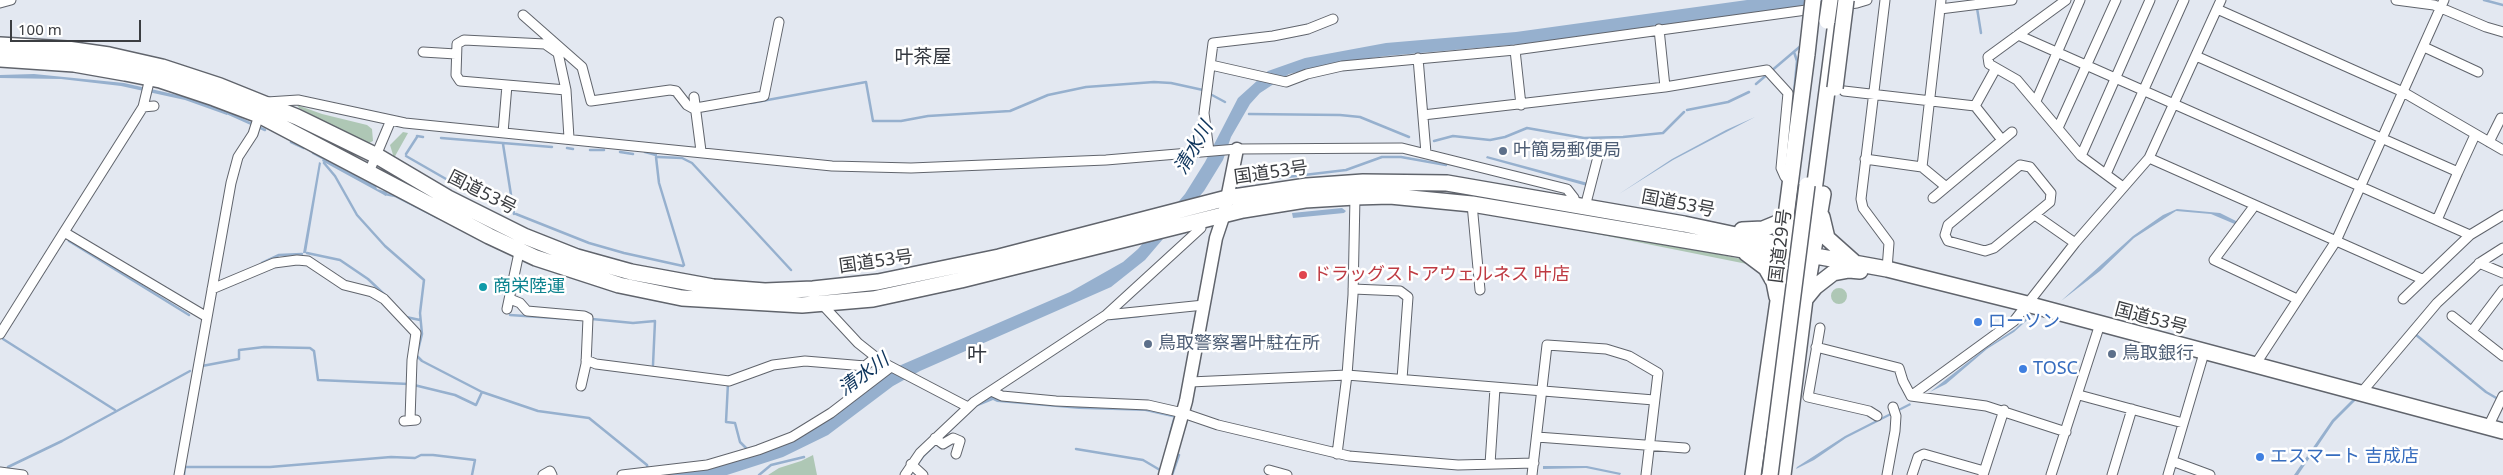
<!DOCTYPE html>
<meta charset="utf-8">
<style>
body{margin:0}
#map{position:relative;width:2503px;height:475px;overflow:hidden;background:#e3e8f1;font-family:"Noto Sans",sans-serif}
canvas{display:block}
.scale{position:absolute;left:10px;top:20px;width:131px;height:22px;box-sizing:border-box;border:2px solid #3b3d41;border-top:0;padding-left:6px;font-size:15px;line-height:18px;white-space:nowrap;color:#3b3d41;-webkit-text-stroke:4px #fff;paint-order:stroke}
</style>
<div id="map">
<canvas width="2503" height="475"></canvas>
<div class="scale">100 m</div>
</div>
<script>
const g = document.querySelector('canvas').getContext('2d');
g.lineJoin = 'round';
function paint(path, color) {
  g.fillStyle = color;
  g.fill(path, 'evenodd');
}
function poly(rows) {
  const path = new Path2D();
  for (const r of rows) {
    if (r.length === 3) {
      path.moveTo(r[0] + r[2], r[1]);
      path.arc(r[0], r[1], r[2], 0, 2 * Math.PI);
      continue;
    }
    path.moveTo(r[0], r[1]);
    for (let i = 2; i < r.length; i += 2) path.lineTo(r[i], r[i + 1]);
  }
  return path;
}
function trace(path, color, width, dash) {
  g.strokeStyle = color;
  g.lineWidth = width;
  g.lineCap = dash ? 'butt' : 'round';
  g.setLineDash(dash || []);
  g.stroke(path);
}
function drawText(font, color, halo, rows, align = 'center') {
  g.font = font + ' "Noto Sans","Noto Sans JP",sans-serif';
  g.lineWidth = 5;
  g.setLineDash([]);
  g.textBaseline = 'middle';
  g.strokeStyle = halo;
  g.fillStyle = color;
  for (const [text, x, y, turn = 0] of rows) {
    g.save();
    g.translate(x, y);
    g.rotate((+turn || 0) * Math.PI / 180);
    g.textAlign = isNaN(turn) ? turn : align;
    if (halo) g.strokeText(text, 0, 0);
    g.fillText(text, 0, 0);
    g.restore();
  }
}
paint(poly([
 [297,105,322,114,367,125,372,129,373,141,367,144,299,108],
 [403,132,408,133,394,158,390,145],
 [1593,228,1751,261,1752,265,1592,233],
 [1839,296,8],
 [813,455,817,475,768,475,779,468,801,461]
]), '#aec7b5');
paint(poly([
 [1747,0,1844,0,1522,44,1386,56,1342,62,1289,74,1260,93,1250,104,1231,137,1223,160,1204,191,1145,260,1111,287,920,371,893,386,828,435,783,457,727,475,639,475,776,446,901,365,1070,292,1123,262,1138,249,1185,194,1205,162,1238,98,1268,71,1305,58,1386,43,1516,32],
 [34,74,124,83,182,96,228,111,227,115,185,100,121,86,61,79,0,78,0,75],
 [1755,117,1673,160,1619,194,1672,159,1726,130],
 [1487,156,1588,183,1587,186,1486,158],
 [324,157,376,186,377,189,387,192,386,196,322,161],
 [319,162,321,163,306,253,303,253],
 [1342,208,1346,211,1344,213,1293,218,1292,213],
 [2177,209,2220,213,2238,222,2237,225,2211,214,2176,211,2134,238,2100,271,2061,301,2133,236,2163,215],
 [2030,315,2033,315,2014,332,1987,349,1946,384,1930,392,1986,348,2015,329],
 [993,396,1144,406,1177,414,1176,418,1145,411,1079,409,997,402,993,400,976,407,925,456,911,475,908,475,920,456,983,399],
 [2354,398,2357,399,2334,422,2298,475,2294,475,2332,420],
 [1910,403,1911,405,1846,438,1814,460,1796,469,1797,467,1845,436],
 [1543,466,1587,466,1621,473,1620,475,1586,468,1543,469]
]), '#96b0ce');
trace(poly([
 [2484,0,2503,5],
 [1977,8,1981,33],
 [1756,84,1803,44],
 [1212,95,1225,102],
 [751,103,866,82,873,121,901,121,928,116,1010,111,1048,95,1086,87,1154,82,1171,83,1203,90],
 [1793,103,1797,61,1794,52],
 [730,106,744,104],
 [1687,110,1728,102,1749,92],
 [225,112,265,130],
 [1249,114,1340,115,1360,117,1409,137],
 [417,136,423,137],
 [441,138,552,147],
 [1434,141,1453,136,1490,140,1505,137,1527,128,1584,138,1623,137,1663,133,1684,112],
 [291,142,304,148],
 [503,144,514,214],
 [567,148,573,149],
 [590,150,604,150],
 [620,152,633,154],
 [645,152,656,155],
 [313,153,326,160],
 [406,154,417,137],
 [406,156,453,183],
 [656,157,659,183,684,265],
 [658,157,682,158,692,163,791,270],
 [324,163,335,176,357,215,385,246,424,280,420,313,422,334,418,350],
 [1262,180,1346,170,1382,157,1401,157,1446,165],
 [460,185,506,208],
 [385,194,395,196,438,218],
 [516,214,589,243,624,253,683,266],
 [69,241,189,315],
 [307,253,340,260,368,279,385,295],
 [262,263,279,255,302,254],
 [510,315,569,319],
 [406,317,420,320],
 [592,319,633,323,655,321,653,365],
 [1111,319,1140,316],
 [2415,334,2486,392,2498,399],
 [3,339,115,410],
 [416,355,422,361,482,392,538,411,589,418,647,465,648,471],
 [202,366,239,359,239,350,264,347,310,348,314,351,318,380,409,384],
 [728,383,726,422,735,423,740,442,747,449],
 [414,385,455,395,476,405,482,392],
 [1170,434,1174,419],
 [1076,449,1143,460,1160,470],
 [8,467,62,441,190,371],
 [184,475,185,467,270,467,391,457,415,458,421,455,433,455,475,460,472,475],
 [759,475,771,465,804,457],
 [1172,475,1179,455]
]), '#96b0ce', 2.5);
const street = poly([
 [1885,0,1861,199,1863,208,1889,243,1887,269],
 [2066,0,1988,57,1989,64,2017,80,2081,156,2123,187],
 [2396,0,2434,5,2486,27,2503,32],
 [0,3,11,0],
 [1940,9,2012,0],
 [2217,9,2403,92,2503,150],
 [523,15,582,67,591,101,670,90,676,91,687,105,696,110],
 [1659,29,1665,87],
 [2018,35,2470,235],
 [2424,47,2478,72],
 [1515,50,1521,105],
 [423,52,456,54],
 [2196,56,2458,172,2437,220],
 [1418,58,1426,153],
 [1211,65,1286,82,1307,74,1342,66,1515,50,1857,3,1867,0],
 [566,90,460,81,456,75,457,44,464,40,545,44,558,53,566,90,569,138],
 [1844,91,1975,106,2002,140],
 [694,97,701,151],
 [2036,101,2080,0],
 [267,102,298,100,405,123,832,166,911,168,1106,160,1237,149,1402,148,1567,189,1574,198,1576,205],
 [1975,106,1996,68],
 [143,107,150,78],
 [696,108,764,96,779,22],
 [1423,115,1665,87,1767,70,1788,93,1781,168,1785,177,1792,178],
 [2058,128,2116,0],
 [503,133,507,85],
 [2489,142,2501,118,2503,119],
 [1209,151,1204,113,1213,43,1273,36,1308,29,1333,19],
 [2081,156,2150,0],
 [2149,158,2422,279],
 [1865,159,1922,167,1945,186],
 [2020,165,2030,167,2051,193,2050,202,1994,248,1985,251,1948,241,1945,235,1948,225,2020,165],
 [1922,167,1941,0],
 [369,172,391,120],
 [2458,172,2475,135],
 [2106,174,2184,0],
 [1933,198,2012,132],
 [1472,204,1480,290],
 [2255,205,2214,260,2297,299],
 [1585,207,1601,145],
 [2035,215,2075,243],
 [64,232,143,107,154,106],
 [2479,263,2503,273],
 [212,289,274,263,297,260,308,261,344,285,372,292,384,299,416,333,412,360,410,420],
 [1353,289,1400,291,1408,297,1402,379],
 [510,299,520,303,527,311,584,316,588,318,586,364,581,386],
 [2403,299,2470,235,2503,215],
 [819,301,858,343,882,362,968,407],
 [507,309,520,248],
 [1106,315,1204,305],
 [2452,316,2503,356],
 [1820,328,1808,397,1869,411,1877,416],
 [2472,331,2503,290],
 [0,334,64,232,207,317],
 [1816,347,1899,368,1903,381,1911,396],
 [586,360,596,364,729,381,773,365,805,361,865,366,876,357],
 [2255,365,2336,241,2444,0],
 [1190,382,1347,375,1654,400],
 [991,391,1002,396,1056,401,1148,405,1183,413,1218,425,1349,456,1458,465,1534,463],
 [2361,393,2437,303,2481,262,2503,248],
 [2079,395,2183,423],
 [1911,396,2014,321,2075,243,2149,158,2221,0],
 [1911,396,1986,406,2066,432],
 [404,421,416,420],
 [2488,427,2503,396],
 [1537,437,1685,448],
 [935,438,943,444,953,438,960,441,956,454],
 [1337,454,1347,375,1353,295,1355,197],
 [2172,461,2210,475],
 [911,464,923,475],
 [1490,464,1495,388],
 [1269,470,1287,475],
 [0,472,23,475],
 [179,475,231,183,238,157,253,134,260,112],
 [543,475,550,471,552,475],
 [622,475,707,465,758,450,792,437,831,413,891,367],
 [905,475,920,453,974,402,1106,315,1201,228],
 [1532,475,1547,345,1606,349,1629,356,1658,373,1646,475],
 [1887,475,1895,431,1896,416,1893,407],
 [1912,475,1918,457,1924,454,1984,471],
 [1983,475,2004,410],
 [2051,475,2100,324],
 [2112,475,2132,409],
 [2168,475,2204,353]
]);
const secondary = poly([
 [1165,475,1186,401,1216,238,1224,214,1237,149]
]);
const highway = poly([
 [0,45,67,49,109,55,162,67,220,86,297,117,377,156,448,198,524,236,577,257,631,272,713,287,765,291,813,289,878,282,999,257,1227,198,1307,186,1363,182,1447,183,1684,224,1769,242,1788,251,1887,269,2027,304,2503,431],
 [0,59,74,64,125,73,160,80,214,98,259,115,489,236,536,258,619,285,682,298,802,305,873,299,961,280,1243,210,1305,200,1355,197,1390,196,1472,204,1767,254,1788,251],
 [1812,206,1836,22],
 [1822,217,1827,238,1855,263],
 [1742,230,1763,229,1780,222,1786,216],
 [1746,253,1766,268,1774,282,1777,297],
 [1806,298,1815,287,1833,273,1849,270,1860,271],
 [1753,475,1778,301,1788,251,1786,216,1807,54],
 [1783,475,1805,299,1823,194]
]);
trace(street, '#60646c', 11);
trace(secondary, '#60646c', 15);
trace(highway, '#60646c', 18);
trace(street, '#fff', 9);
trace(secondary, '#fff', 12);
trace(highway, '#fff', 15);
const highwayBridge = poly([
 [1827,21,1830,0],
 [1807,54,1813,0],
 [1835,88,1846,0],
 [1770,475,1807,185]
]);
trace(highwayBridge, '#60646c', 18, []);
trace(highwayBridge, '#fff', 15);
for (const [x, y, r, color] of [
 [1503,151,5,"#5c6f8a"],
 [1303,275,5,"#e0444e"],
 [483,287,5,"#0f9aa8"],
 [1978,322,5,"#3f7fe0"],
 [1148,344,5,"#5c6f8a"],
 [2112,354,5,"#5c6f8a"],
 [2023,369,5,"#3f7fe0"],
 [2260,457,5,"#3f7fe0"]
]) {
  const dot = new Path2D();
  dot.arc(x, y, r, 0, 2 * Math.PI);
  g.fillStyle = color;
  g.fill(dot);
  trace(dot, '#fff', 2);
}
drawText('18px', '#4e5e75', '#fff', [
 ["叶簡易郵便局",1513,151],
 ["鳥取警察署叶駐在所",1158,344],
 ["鳥取銀行",2122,354]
], 'left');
drawText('18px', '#3b3d41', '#fff', [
 ["国道53号",1271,173,-8],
 ["国道53号",482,193,27],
 ["国道53号",1678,204,11],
 ["国道29号",1781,246,-83],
 ["国道53号",876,262,-8],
 ["国道53号",2151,319,15]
]);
drawText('18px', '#be3a42', '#fff', [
 ["ドラッグストアウェルネス 叶店",1313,275]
], 'left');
drawText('18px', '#0d838f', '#fff', [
 ["商栄陸運",493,287]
], 'left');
drawText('18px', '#366cbe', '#fff', [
 ["ローソン",1988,322],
 ["TOSC",2033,369],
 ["エスマート 吉成店",2270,457]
], 'left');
drawText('19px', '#34383f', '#fff', [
 ["叶茶屋",923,58]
]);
drawText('italic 19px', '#0c335b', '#fff', [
 ["清水川",1194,148,-60],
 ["清水川",864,375,-36]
]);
drawText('20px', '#34383f', '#fff', [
 ["叶",977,355]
]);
</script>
